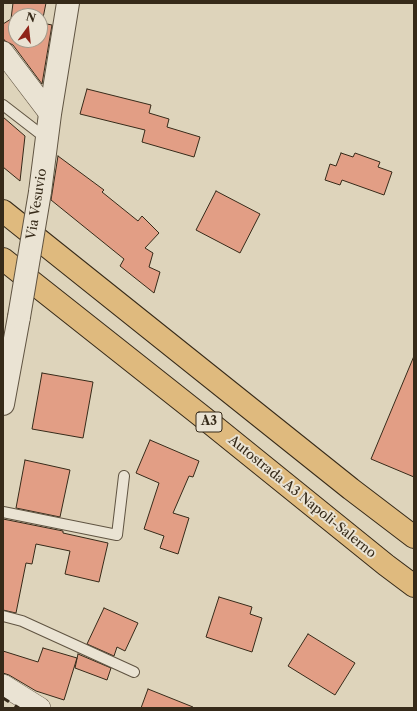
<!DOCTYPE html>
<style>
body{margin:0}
#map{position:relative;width:417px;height:711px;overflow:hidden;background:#ded4bb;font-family:"Libre Caslon Text",serif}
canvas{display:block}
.frame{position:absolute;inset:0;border:4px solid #362a19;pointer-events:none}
.north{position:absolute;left:8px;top:8px;width:40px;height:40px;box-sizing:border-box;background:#eae3d3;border:1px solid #a29989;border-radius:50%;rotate:15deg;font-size:11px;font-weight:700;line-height:16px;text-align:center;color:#362a19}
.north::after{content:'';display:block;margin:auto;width:14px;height:18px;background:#8f2418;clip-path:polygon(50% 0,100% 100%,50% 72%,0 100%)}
</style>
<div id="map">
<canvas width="417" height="711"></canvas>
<div class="frame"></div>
<div class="north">N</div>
</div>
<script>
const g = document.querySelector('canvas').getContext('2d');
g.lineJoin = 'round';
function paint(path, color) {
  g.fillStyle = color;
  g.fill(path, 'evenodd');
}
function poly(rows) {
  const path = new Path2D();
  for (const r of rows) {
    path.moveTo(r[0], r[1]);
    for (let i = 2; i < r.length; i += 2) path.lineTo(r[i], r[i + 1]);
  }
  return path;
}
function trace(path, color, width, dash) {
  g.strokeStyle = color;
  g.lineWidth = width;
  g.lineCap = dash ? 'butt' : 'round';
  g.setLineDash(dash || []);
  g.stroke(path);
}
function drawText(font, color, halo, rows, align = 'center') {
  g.font = font + ' "Libre Caslon Text",serif';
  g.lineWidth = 4;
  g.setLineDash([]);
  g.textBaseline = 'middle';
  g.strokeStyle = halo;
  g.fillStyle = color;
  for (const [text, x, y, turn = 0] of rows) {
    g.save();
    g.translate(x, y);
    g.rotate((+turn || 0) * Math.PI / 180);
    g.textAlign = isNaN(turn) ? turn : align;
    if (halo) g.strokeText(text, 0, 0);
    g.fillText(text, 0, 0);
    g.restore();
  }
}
const building = poly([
 [13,3,46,3,42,23,52,25,42,84,13,45,5,41,3,38,3,24,11,19,13,3],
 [16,16,40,16,40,40,16,40,16,16],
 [87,89,151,105,149,113,169,119,167,127,200,137,194,157,142,142,145,130,80,114,87,89],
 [3,117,25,136,20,181,3,167,3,117],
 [341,153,353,157,355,153,380,162,378,167,392,172,384,195,342,180,340,185,325,180,330,164,336,166,341,153],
 [58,156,104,190,102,192,138,221,142,216,159,233,145,248,153,253,149,267,160,272,154,293,120,266,124,259,51,200,58,156],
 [216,191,260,214,240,253,196,230,216,191],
 [414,356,414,477,371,459,414,356],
 [42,373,93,382,83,438,32,429,42,373],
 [150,440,199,461,193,477,189,476,173,513,189,518,178,554,160,548,164,536,144,529,159,483,136,473,150,440],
 [25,460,70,470,60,517,16,508,25,460],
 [3,519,63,531,63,533,108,543,99,582,65,574,70,551,36,544,32,564,26,563,16,613,3,610,3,519],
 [219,597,252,607,250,614,262,618,252,652,206,637,219,597],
 [104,608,138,623,125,651,117,647,114,656,87,644,104,608],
 [308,634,355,663,335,695,288,666,308,634],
 [43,648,77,658,64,700,36,691,9,675,3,673,3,651,38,662,43,648],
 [78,654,111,668,107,680,75,668,78,654],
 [148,689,193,707,193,708,141,708,148,689]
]);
paint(building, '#e29e85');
trace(building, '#362a19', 1);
const service = poly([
 [3,105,47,139],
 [3,512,117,535,124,476],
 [3,616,22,621,134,672]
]);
const minor = poly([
 [3,52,50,114],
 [3,685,40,708]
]);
const tertiary = poly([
 [40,192,50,114,68,3],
 [3,404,19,317]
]);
const motorway = poly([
 [3,211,351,489,414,537],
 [3,259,204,418,386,565,414,586]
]);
trace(service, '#605442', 12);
trace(minor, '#605442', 22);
trace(tertiary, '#605442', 24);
trace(motorway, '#362a19', 24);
trace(service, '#eae3d3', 10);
trace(minor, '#eae3d3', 21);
trace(tertiary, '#eae3d3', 22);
trace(motorway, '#dfba7e', 22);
trace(poly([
 [3,698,19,708]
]), '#362a19', 3, [7, 7]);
const tertiaryBridge = poly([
 [19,317,40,192]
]);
trace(tertiaryBridge, '#605442', 24, []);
trace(tertiaryBridge, '#eae3d3', 22);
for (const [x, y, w] of [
 [209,422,26]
]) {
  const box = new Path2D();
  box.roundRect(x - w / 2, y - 10, w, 20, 3);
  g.fillStyle = '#eae3d3';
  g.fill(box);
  trace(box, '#362a19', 1);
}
drawText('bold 12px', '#362a19', null, [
 ["A3",209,422]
]);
drawText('13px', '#362a19', '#eae3d3', [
 ["Via Vesuvio",37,204,-81],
 ["Autostrada A3 Napoli-Salerno",302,497,39]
]);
</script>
